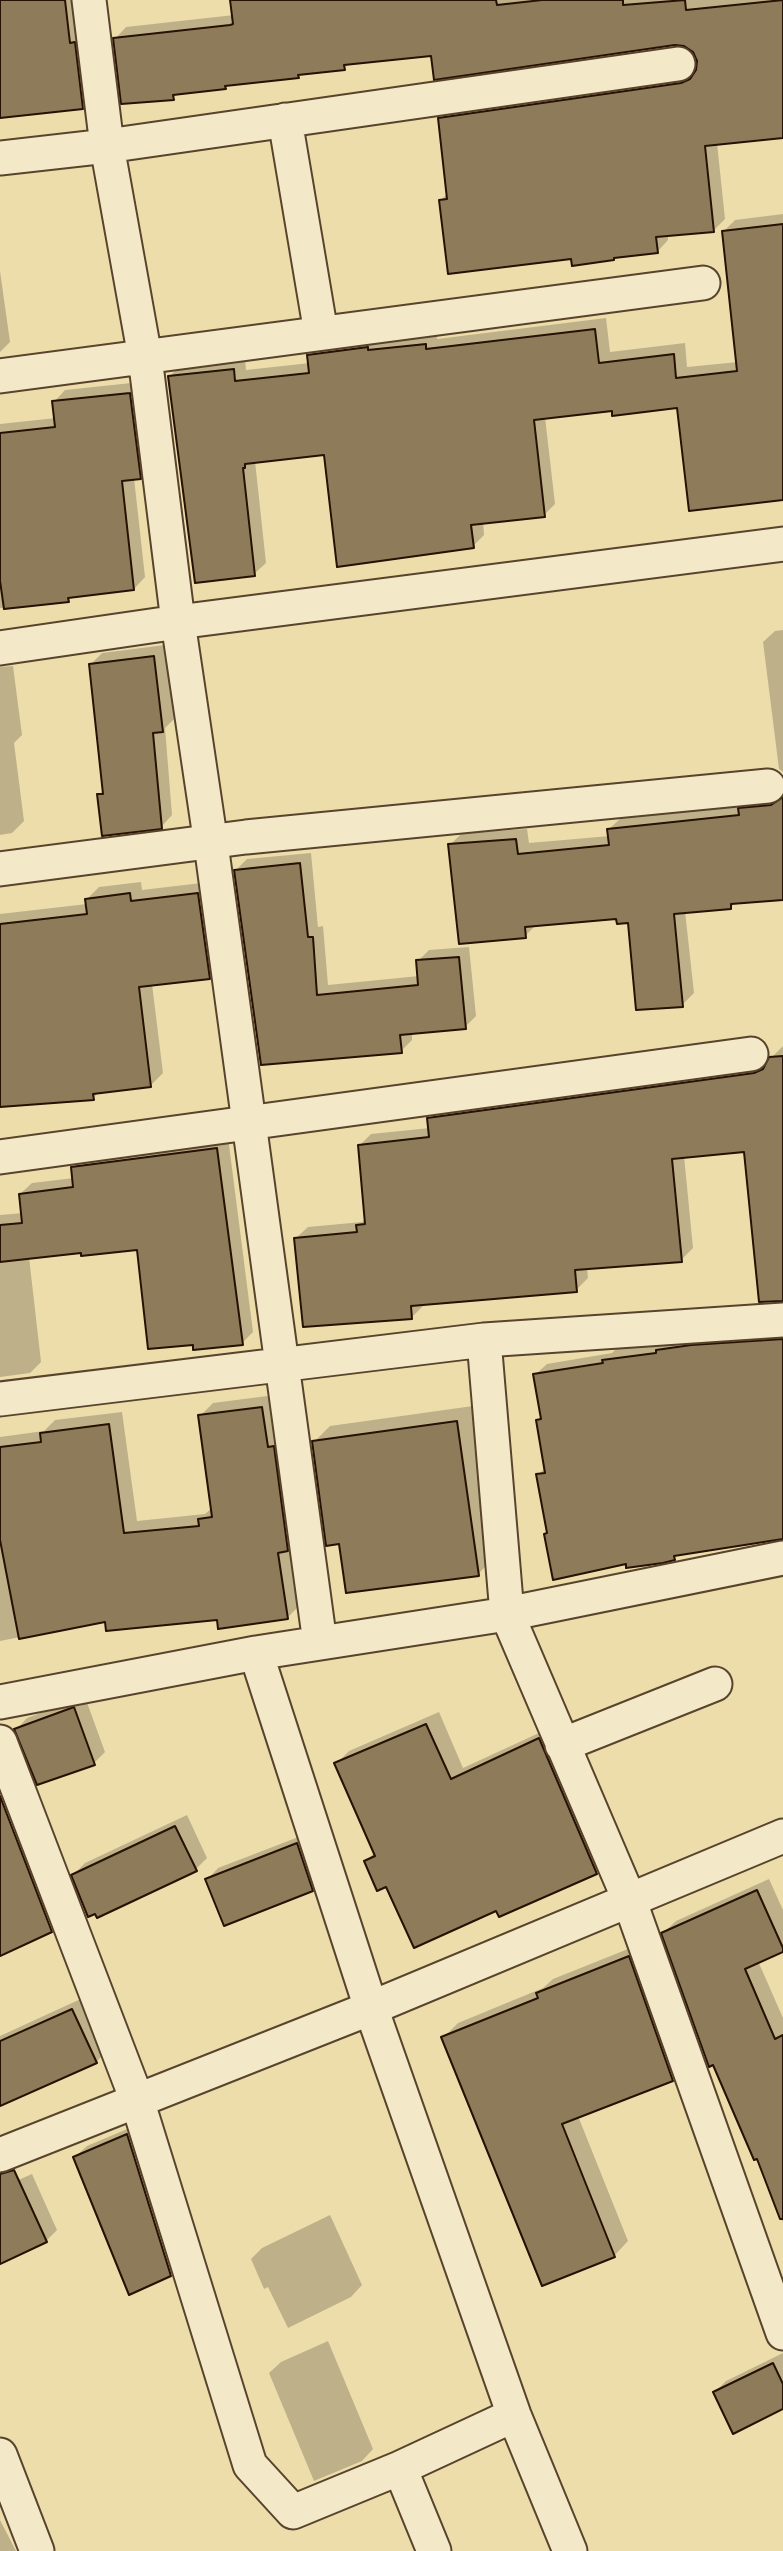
<!DOCTYPE html>
<style>
body{margin:0}
canvas{display:block;background:#edddab}
</style>
<canvas width="783" height="2551"></canvas>
<script>
const g = document.querySelector('canvas').getContext('2d');
g.lineJoin = 'round';
function paint(path, color) {
  g.fillStyle = color;
  g.fill(path, 'evenodd');
}
function poly(rows) {
  const path = new Path2D();
  for (const r of rows) {
    path.moveTo(r[0], r[1]);
    for (let i = 2; i < r.length; i += 2) path.lineTo(r[i], r[i + 1]);
  }
  return path;
}
function trace(path, color, width, dash) {
  g.strokeStyle = color;
  g.lineWidth = width;
  g.lineCap = dash ? 'butt' : 'round';
  g.setLineDash(dash || []);
  g.stroke(path);
}
paint(poly([
 [0,0,77,0,94,96,82,107,0,117],
 [232,0,783,0,783,136,717,143,725,219,714,230,668,235,668,240,657,252,616,256,613,259,573,257,441,200,448,193,440,119,451,107,694,72,698,70,699,62,695,52,685,44,433,54,350,63,344,68,228,84,225,87,179,92,173,98,115,39,126,27,234,15],
 [783,214,783,499,679,406,613,409,545,417,555,504,544,515,483,522,484,535,473,546,326,453,255,461,266,563,254,574,184,473,181,473,170,376,181,365,245,358,246,370,310,363,309,355,320,344,437,333,437,339,606,318,610,352,685,343,687,367,738,362,724,231,735,220],
 [0,271,10,342,0,352],
 [141,382,152,466,140,478,134,478,145,577,134,589,73,596,68,601,0,608,0,424,56,418,54,402,65,390],
 [783,630,783,772,779,769,763,642,775,631],
 [165,645,174,719,165,728,172,815,161,827,99,795,104,790,91,664,102,653],
 [13,666,22,735,14,743,24,821,12,833,0,835,0,667],
 [783,794,783,898,735,902,731,907,685,911,694,993,682,1005,630,921,618,917,537,924,525,936,450,845,462,833,527,829,529,843,610,836,609,829,621,818,744,805,752,797],
 [311,853,318,927,323,926,328,985,419,976,418,961,429,950,469,947,476,1016,465,1027,412,1033,412,1040,401,1051,262,1063,236,870,247,859],
 [141,882,142,890,210,882,221,966,209,978,152,984,163,1073,151,1085,100,1091,93,1098,0,1106,0,914,87,904,87,899,99,887],
 [783,1046,783,1255,745,1150,684,1156,693,1248,681,1260,587,1267,588,1278,576,1290,423,1303,423,1306,412,1317,296,1238,308,1227,362,1222,367,1217,360,1145,371,1134,430,1128,429,1119,440,1107,767,1062],
 [228,1137,253,1332,242,1343,194,1343,138,1248,29,1257,41,1362,30,1373,0,1377,0,1215,23,1213,20,1194,32,1183,74,1178,73,1167,84,1156],
 [783,1329,783,1538,679,1553,674,1559,627,1562,546,1534,548,1532,538,1475,546,1467,538,1421,542,1416,535,1375,547,1364,612,1353,616,1349],
 [275,1395,300,1605,287,1618,106,1620,0,1641,0,1437,44,1431,55,1420,122,1412,137,1521,205,1514,213,1507,200,1416,213,1403],
 [473,1406,494,1558,478,1574,314,1442,330,1426],
 [85,1697,105,1752,94,1763,16,1730,27,1718],
 [439,1712,463,1768,552,1727,609,1860,596,1872,496,1909,387,1884,366,1861,375,1852,336,1764,349,1751],
 [187,1815,207,1858,196,1869,73,1875,85,1863],
 [27,1823,64,1918,51,1931,0,1944,0,1837],
 [309,1833,323,1878,312,1889,207,1880,218,1868],
 [769,1879,783,1910,783,1950,758,1961,783,2018,783,2223,758,2156,663,1933,676,1921],
 [643,1943,687,2065,672,2079,578,2116,628,2241,614,2256,444,2037,458,2023,543,1988,553,1979],
 [85,1997,109,2049,96,2062,0,2099,0,2036],
 [139,2124,182,2263,170,2274,75,2157,87,2146],
 [32,2174,57,2230,46,2241,0,2262,0,2188],
 [330,2215,362,2285,351,2297,288,2328,268,2287,264,2289,251,2259,262,2248],
 [328,2341,373,2449,362,2461,314,2481,269,2373,281,2362],
 [783,2353,783,2407,715,2392,726,2381],
 [0,2520,16,2551,0,2551]
]), '#0003');
const building = poly([
 [0,0,65,0,70,43,75,42,83,109,0,118,0,0],
 [230,0,496,0,497,5,542,0,623,0,623,5,685,0,686,10,783,0,783,138,705,146,714,232,656,237,658,253,614,258,614,260,572,266,571,259,448,274,439,200,447,199,438,118,681,83,690,79,696,70,697,61,693,52,684,46,675,45,434,80,431,56,344,65,345,70,298,75,299,78,225,86,226,89,173,95,174,100,121,104,113,38,230,25,233,24,230,0],
 [783,224,783,500,689,511,677,408,612,416,612,411,534,420,545,517,471,525,474,548,337,567,324,455,245,464,245,468,243,468,255,576,195,583,168,376,234,369,235,381,309,373,307,355,368,347,368,350,426,344,426,349,595,329,599,363,674,354,676,378,737,371,722,231,783,224],
 [130,393,141,479,122,481,134,590,68,598,69,602,4,609,0,581,0,433,55,427,52,401,130,393],
 [154,656,163,732,153,733,162,829,102,836,97,794,103,794,89,664,154,656],
 [783,797,783,900,731,904,731,909,674,914,683,1007,636,1010,628,923,617,924,616,919,525,927,526,938,459,944,448,844,516,839,518,854,609,845,607,829,739,815,738,808,771,805,783,797],
 [300,863,308,937,313,937,317,995,418,985,416,960,459,957,466,1029,400,1035,402,1053,261,1065,234,870,300,863],
 [130,893,131,901,198,893,210,979,139,987,151,1087,93,1094,94,1100,0,1107,0,924,87,914,85,899,130,893],
 [783,1056,783,1301,759,1302,744,1152,672,1159,682,1262,575,1270,577,1292,411,1306,412,1319,303,1327,294,1238,357,1232,356,1225,365,1224,358,1145,429,1137,427,1118,754,1073,763,1069,769,1057,783,1056],
 [217,1148,243,1345,193,1350,193,1345,148,1349,137,1250,81,1256,81,1253,0,1262,0,1225,22,1223,19,1194,73,1187,71,1167,217,1148],
 [783,1339,783,1539,674,1556,675,1560,663,1563,626,1568,626,1564,553,1580,544,1534,547,1533,536,1474,545,1473,536,1420,541,1419,533,1374,603,1363,602,1360,656,1353,656,1350,691,1345,783,1339],
 [262,1407,268,1447,274,1446,288,1551,278,1553,288,1619,218,1629,217,1620,106,1631,105,1622,19,1639,0,1540,0,1447,41,1442,40,1433,109,1424,124,1533,199,1526,198,1519,212,1517,198,1415,262,1407],
 [457,1421,479,1576,346,1593,339,1544,326,1546,312,1441,457,1421],
 [74,1707,95,1765,37,1785,14,1729,74,1707],
 [426,1724,451,1779,539,1738,597,1874,499,1917,496,1911,414,1948,386,1887,377,1891,364,1861,375,1856,334,1763,426,1724],
 [0,1796,52,1932,0,1956,0,1796],
 [175,1826,197,1871,97,1918,95,1914,88,1917,71,1875,175,1826],
 [297,1843,313,1891,224,1926,205,1879,297,1843],
 [757,1890,783,1948,783,1952,745,1969,775,2039,783,2035,783,2219,780,2219,757,2159,754,2160,713,2065,709,2067,661,1933,757,1890],
 [629,1956,673,2081,562,2124,615,2257,542,2286,441,2037,538,1998,536,1993,629,1956],
 [72,2009,97,2063,0,2106,0,2041,72,2009],
 [127,2134,171,2276,129,2295,73,2157,127,2134],
 [14,2170,47,2242,0,2264,0,2174,14,2170],
 [773,2363,783,2384,783,2409,733,2434,713,2392,773,2363]
]);
paint(building, '#8d7b5a');
trace(building, '#261103', 2);
const minor = poly([
 [89,0,107,146,145,357,178,622,211,844,320,1643],
 [285,120,321,333],
 [0,158,107,146,678,64],
 [0,376,703,283],
 [0,648,178,622,783,544],
 [0,869,246,837,768,786],
 [0,1157,751,1054],
 [484,1340,507,1614,629,1899,783,2333],
 [0,1399,484,1340,783,1320],
 [256,1653,371,2008,514,2415,570,2551],
 [0,1702,256,1653,507,1614,783,1558],
 [0,1742,137,2100,250,2465,293,2512,400,2468,514,2415],
 [562,1745,715,1684],
 [0,2155,371,2008,783,1836],
 [0,2455,37,2551],
 [400,2468,434,2551]
]);
trace(minor, '#58442d', 37);
trace(minor, '#f3e9c8', 33);
</script>
